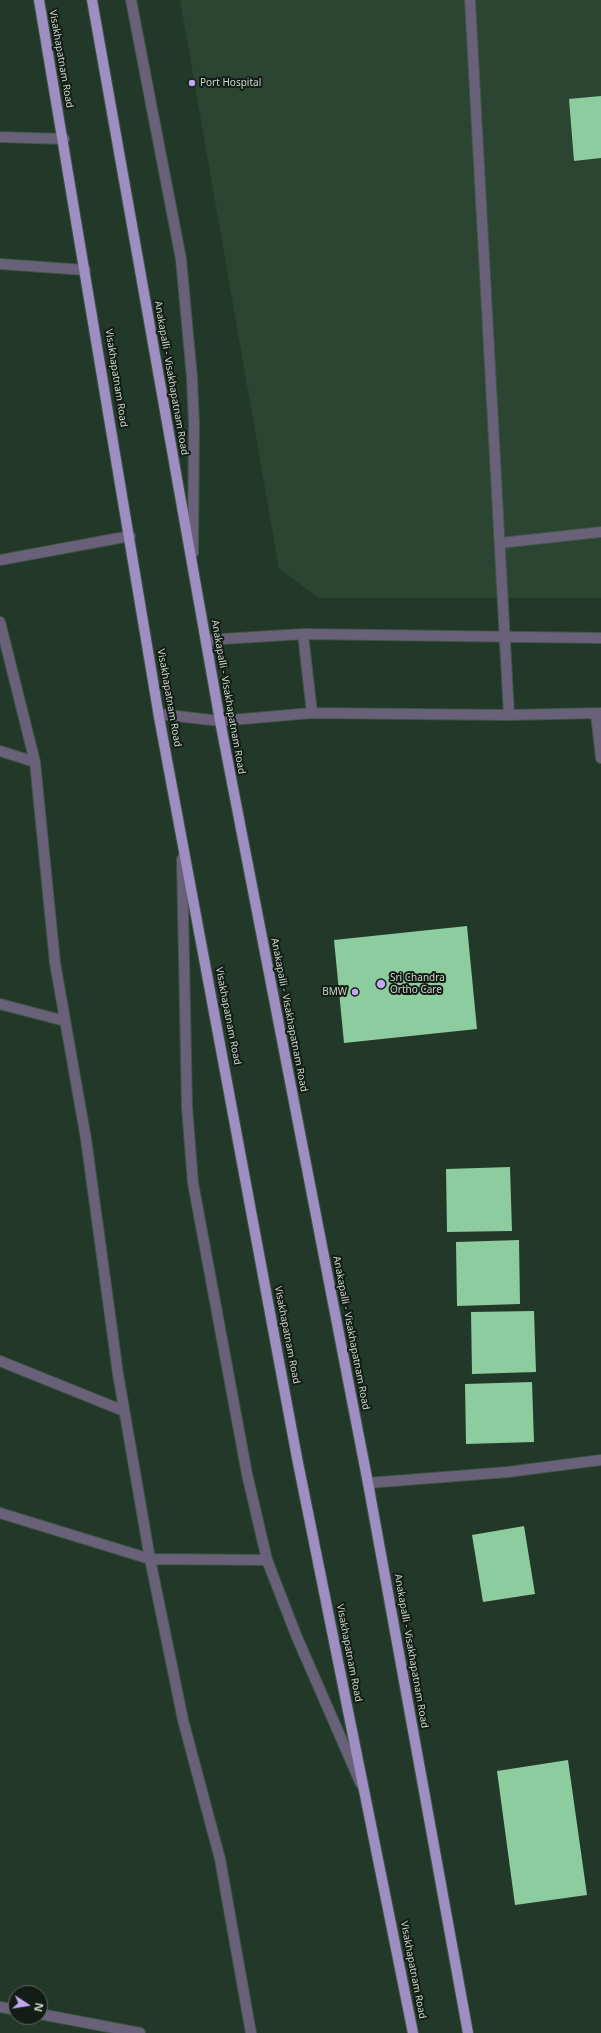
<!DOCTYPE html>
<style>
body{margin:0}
#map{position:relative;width:601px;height:2033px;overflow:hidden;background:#223828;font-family:"Noto Sans",sans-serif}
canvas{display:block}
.north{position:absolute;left:8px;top:1985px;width:40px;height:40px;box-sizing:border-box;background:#131c15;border:1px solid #5d675f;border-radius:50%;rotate:102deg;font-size:11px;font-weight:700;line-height:16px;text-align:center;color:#cbd8ce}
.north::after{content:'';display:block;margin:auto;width:14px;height:18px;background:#c0a8f3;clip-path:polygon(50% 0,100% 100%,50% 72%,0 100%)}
</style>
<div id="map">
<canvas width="601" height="2033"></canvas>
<div class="north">N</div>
</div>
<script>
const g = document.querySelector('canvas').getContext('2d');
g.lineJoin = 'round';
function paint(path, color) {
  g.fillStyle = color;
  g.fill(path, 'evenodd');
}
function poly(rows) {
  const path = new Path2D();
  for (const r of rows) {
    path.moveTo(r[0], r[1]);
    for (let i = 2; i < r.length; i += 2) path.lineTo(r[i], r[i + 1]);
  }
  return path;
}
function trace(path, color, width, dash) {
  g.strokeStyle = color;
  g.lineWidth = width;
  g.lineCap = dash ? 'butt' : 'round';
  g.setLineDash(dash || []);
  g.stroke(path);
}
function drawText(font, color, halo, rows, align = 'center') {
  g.font = font + ' "Noto Sans",sans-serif';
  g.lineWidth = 4;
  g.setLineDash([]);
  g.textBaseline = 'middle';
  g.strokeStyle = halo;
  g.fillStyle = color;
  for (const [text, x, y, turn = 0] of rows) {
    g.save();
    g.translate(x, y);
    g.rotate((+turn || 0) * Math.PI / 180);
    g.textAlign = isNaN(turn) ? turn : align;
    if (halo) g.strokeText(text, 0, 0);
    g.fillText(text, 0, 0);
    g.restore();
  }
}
paint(poly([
 [180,0,601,0,601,598,319,598,279,569]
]), '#2b4532');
paint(poly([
 [601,96,601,158,574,161,569,99],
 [467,926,477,1029,344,1043,334,940],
 [510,1167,512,1231,447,1232,446,1169],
 [519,1240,520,1304,457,1306,456,1242],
 [534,1311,536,1372,472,1374,471,1312],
 [532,1382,534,1442,466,1444,465,1384],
 [524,1526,535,1594,483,1602,472,1535],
 [568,1760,587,1895,515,1905,497,1771]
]), '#8dcc9e');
const lane = poly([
 [470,0,509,715],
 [500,543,601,532],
 [303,634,312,713],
 [206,640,303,634,601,638],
 [159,714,220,721,312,713,509,715,601,713],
 [368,1483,508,1472,601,1460]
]);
const street = poly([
 [131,0,181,259,192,378,194,424,193,553],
 [0,137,64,139],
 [0,264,85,270],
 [0,560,130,536],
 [0,622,35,762,55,963,86,1139,118,1374,150,1559,183,1720,220,1859,251,2033],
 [596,714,601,758],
 [0,751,35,762],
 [182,859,187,1107,193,1183,247,1474,267,1560,296,1635,361,1784],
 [0,1004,65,1021],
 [0,1361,124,1411],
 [0,1513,150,1559,267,1560],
 [0,2007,16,2010],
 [40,2014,140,2033]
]);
const primary = poly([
 [39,0,159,717,297,1458,413,2033],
 [92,0,220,721,368,1483,468,2033]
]);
trace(lane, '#405546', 12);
trace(street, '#405546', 12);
trace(primary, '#405546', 12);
trace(lane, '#69617a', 10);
trace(street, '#69617a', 10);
trace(primary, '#9e8ec2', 10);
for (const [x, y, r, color] of [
 [192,83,4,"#c0a8f3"],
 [381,984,5,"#c0a8f3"],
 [355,992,4,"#c0a8f3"]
]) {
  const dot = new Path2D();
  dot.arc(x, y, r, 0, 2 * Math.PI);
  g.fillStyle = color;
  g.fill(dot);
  trace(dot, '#131c15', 1.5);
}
drawText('10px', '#cbd8ce', '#131c15', [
 ["Visakhapatnam Road",61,59,80],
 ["Visakhapatnam Road",116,378,81],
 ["Anakapalli - Visakhapatnam Road",171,378,80],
 ["Anakapalli - Visakhapatnam Road",228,697,80],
 ["Visakhapatnam Road",169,698,80],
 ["Anakapalli - Visakhapatnam Road",289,1015,79],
 ["Visakhapatnam Road",228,1016,79],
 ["Anakapalli - Visakhapatnam Road",351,1333,79],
 ["Visakhapatnam Road",287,1335,79],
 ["Anakapalli - Visakhapatnam Road",411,1651,80],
 ["Visakhapatnam Road",349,1653,79],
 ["Visakhapatnam Road",413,1970,79]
]);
drawText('10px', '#cbd8ce', '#131c15', [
 ["Port Hospital",200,83],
 ["Sri Chandra",390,978],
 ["Ortho Care",390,990],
 ["BMW",347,992,"right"]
], 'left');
</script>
